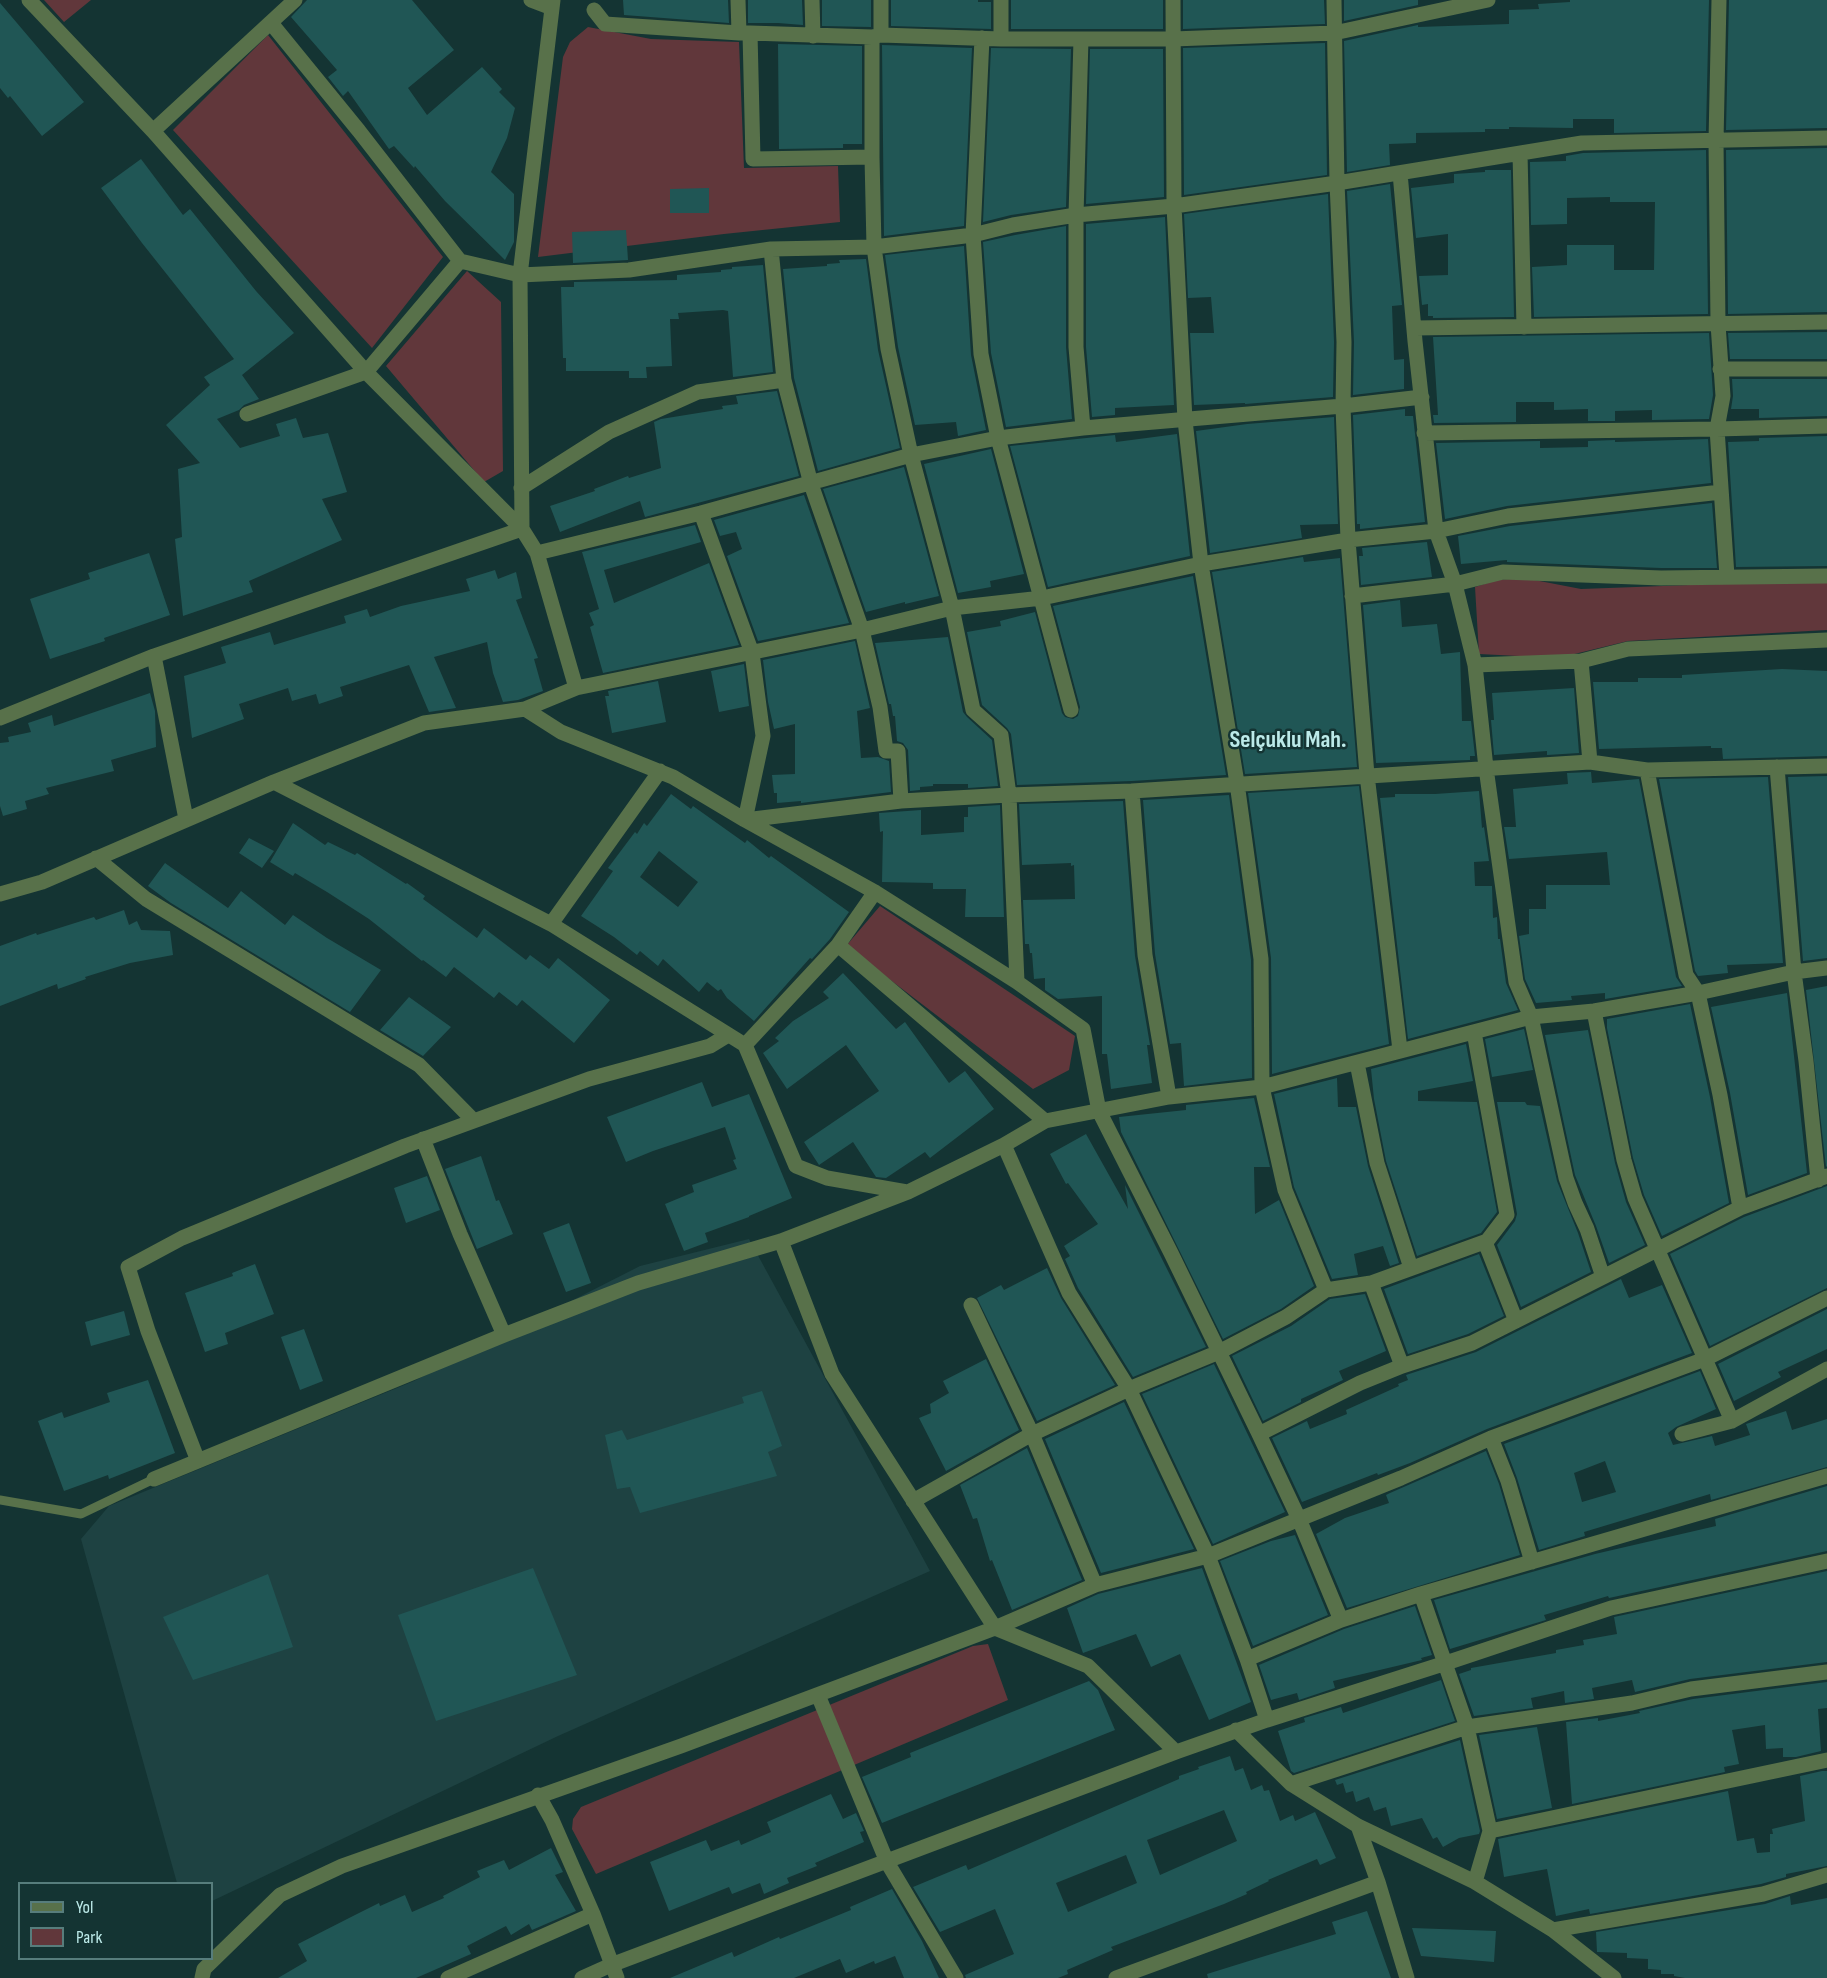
<!DOCTYPE html>
<meta charset="utf-8">
<style>
body{margin:0}
#map{position:relative;width:1827px;height:1978px;overflow:hidden;background:#143433;font-family:"Sofia Sans Condensed",sans-serif}
canvas{display:block}
.legend{position:absolute;left:18px;top:1882px;width:195px;height:78px;box-sizing:border-box;background:#143433;border:2px solid #577d7c;margin:0;padding:8px 10px;list-style:none;font-size:18px;color:#bceae9}
.legend li{display:flex;align-items:center;gap:12px;height:30px}
.legend b{width:30px;border:2px solid #577d7c}
</style>
<div id="map">
<canvas width="1827" height="1978"></canvas>
<ul class="legend">
<li><b style="height:8px;background:#58714a"></b>Yol</li>
<li><b style="height:16px;background:#61373b"></b>Park</li>
</ul>
</div>
<script>
const g = document.querySelector('canvas').getContext('2d');
g.lineJoin = 'round';
function paint(path, color) {
  g.fillStyle = color;
  g.fill(path, 'evenodd');
}
function poly(rows) {
  const path = new Path2D();
  for (const r of rows) {
    path.moveTo(r[0], r[1]);
    for (let i = 2; i < r.length; i += 2) path.lineTo(r[i], r[i + 1]);
  }
  return path;
}
function trace(path, color, width, dash) {
  g.strokeStyle = color;
  g.lineWidth = width;
  g.lineCap = dash ? 'butt' : 'round';
  g.setLineDash(dash || []);
  g.stroke(path);
}
function drawText(font, color, halo, rows, align = 'center') {
  g.font = font + ' "Sofia Sans Condensed",sans-serif';
  g.lineWidth = 5;
  g.setLineDash([]);
  g.textBaseline = 'middle';
  g.strokeStyle = halo;
  g.fillStyle = color;
  for (const [text, x, y, turn = 0] of rows) {
    g.save();
    g.translate(x, y);
    g.rotate((+turn || 0) * Math.PI / 180);
    g.textAlign = isNaN(turn) ? turn : align;
    if (halo) g.strokeText(text, 0, 0);
    g.fillText(text, 0, 0);
    g.restore();
  }
}
paint(poly([
 [749,1239,930,1571,558,1736,212,1901,212,1884,177,1883,81,1539,109,1506,414,1381,640,1266]
]), '#1e4242');
paint(poly([
 [44,0,91,0,64,22],
 [588,27,651,39,739,42,744,168,838,166,840,222,724,234,538,257,563,57,570,42],
 [268,35,443,257,372,348,173,130],
 [467,271,501,302,503,471,484,482,386,366],
 [1524,578,1581,589,1827,580,1827,630,1628,641,1558,658,1479,654,1475,587,1497,580],
 [880,906,1075,1036,1069,1070,1033,1089,846,946],
 [988,1644,1008,1700,596,1874,572,1829,573,1819,581,1807,973,1646]
]), '#61373b');
paint(poly([
 [307,0,412,0,454,50,408,88,427,115,482,67,502,89,499,92,515,108,507,138,491,172,514,194,514,242,505,260,445,201,415,166,414,168,394,146,389,149,348,91,343,96,328,77,337,70,291,17],
 [623,0,728,0,729,23,624,15],
 [748,0,802,0,803,25,778,23,748,23],
 [822,0,871,0,871,27,822,26],
 [891,0,978,0,978,2,991,2,991,29,891,26],
 [1011,0,1163,0,1163,29,1011,29],
 [1183,0,1324,0,1325,24,1183,29],
 [1344,0,1418,0,1418,5,1344,21],
 [1570,0,1709,0,1706,131,1614,133,1614,119,1573,119,1573,128,1509,127,1509,129,1485,129,1485,132,1416,133,1416,143,1389,144,1390,165,1347,172,1344,41,1418,25,1418,27,1509,24,1509,10,1539,9,1538,4,1570,2],
 [1729,0,1827,0,1827,128,1726,130],
 [0,3,84,102,42,136,10,96,8,98,0,88],
 [1325,43,1327,175,1184,195,1183,48],
 [778,44,862,46,862,144,843,144,843,148,779,149],
 [882,45,972,48,964,226,884,236],
 [991,48,1071,49,1066,207,1011,215,983,222],
 [1090,49,1163,49,1164,197,1086,204],
 [1827,148,1827,312,1728,314,1726,150],
 [1706,150,1708,314,1534,317,1532,267,1567,265,1567,245,1614,245,1614,270,1654,270,1655,202,1610,202,1610,197,1567,198,1567,224,1531,225,1530,162,1566,161,1566,156,1583,153],
 [141,159,183,215,190,209,256,291,294,333,242,375,259,399,244,405,239,410,217,419,240,448,280,436,276,424,296,418,303,438,328,433,347,492,322,499,342,540,249,581,253,592,183,616,175,539,182,537,178,469,200,463,166,425,210,385,204,377,234,359,142,243,101,188],
 [1485,170,1511,170,1514,317,1433,318,1433,316,1428,316,1428,304,1422,305,1419,276,1448,275,1448,234,1416,238,1411,188,1454,183,1454,174,1485,172],
 [1390,184,1402,305,1392,306,1394,360,1404,359,1404,389,1353,395,1354,342,1347,191],
 [709,188,709,213,670,213,670,189],
 [1328,194,1334,342,1333,397,1245,404,1245,403,1194,405,1190,333,1214,333,1211,297,1188,298,1184,214],
 [1165,217,1174,405,1115,408,1115,415,1092,417,1086,347,1086,224],
 [1066,226,1066,347,1072,419,1006,427,991,353,983,242,1015,235],
 [626,230,628,260,573,263,572,232],
 [964,246,971,355,986,430,958,436,956,422,915,425,898,347,885,255],
 [866,259,878,350,900,448,818,471,794,378,783,269,827,266,827,264,840,263,839,260],
 [763,265,773,372,733,377,728,311,723,310,678,313,679,319,670,319,672,366,646,367,647,378,629,378,629,371,566,371,566,358,563,358,561,287,574,287,574,282,677,280,677,275,721,272,721,270,732,269,732,267],
 [1827,332,1827,359,1730,359,1728,333],
 [1709,333,1713,395,1709,419,1652,420,1652,410,1615,411,1615,421,1588,421,1588,409,1554,410,1554,402,1516,402,1516,422,1434,423,1433,415,1438,415,1433,337],
 [1732,379,1827,379,1827,416,1759,418,1759,409,1731,409,1733,396],
 [777,391,799,476,645,517,640,501,560,532,550,506,595,491,594,489,628,476,629,478,661,468,654,422,661,419,723,409,722,406,738,404,736,396],
 [1405,409,1405,416,1413,416,1425,522,1360,529,1360,524,1357,524,1353,415],
 [1334,417,1338,524,1300,525,1302,538,1210,553,1196,431,1247,424],
 [1177,434,1190,556,1048,587,1010,446,1115,435,1116,442],
 [1827,436,1827,566,1736,567,1728,442,1759,441,1759,438],
 [1708,439,1711,483,1507,506,1445,519,1436,443,1540,441,1540,448,1588,447,1588,441,1615,440,1615,442],
 [991,449,1024,574,990,581,991,587,958,593,924,464],
 [904,467,939,596,905,604,905,602,866,612,823,489],
 [804,495,849,623,758,641,727,556,742,549,736,532,720,536,714,520],
 [1712,503,1717,568,1661,568,1507,562,1507,560,1461,564,1458,536,1510,526],
 [695,525,701,542,604,570,614,603,709,563,739,645,603,673,590,627,594,625,589,613,599,609,582,552],
 [1427,542,1432,577,1361,585,1359,556,1363,556,1362,548],
 [149,553,170,615,104,638,105,641,50,659,30,599,90,579,88,573],
 [1303,557,1304,562,1340,558,1357,767,1245,774,1212,572],
 [495,570,498,579,516,572,522,598,516,600,538,658,534,659,543,691,518,700,503,702,493,673,487,642,434,657,456,708,429,712,409,665,340,687,343,696,319,704,316,694,292,701,288,688,239,704,244,719,192,738,184,676,226,663,221,647,270,632,274,645,346,623,344,616,367,609,370,617,401,606,470,591,466,579],
 [1193,576,1226,775,1132,781,1017,785,1011,734,1007,728,982,705,967,632,1001,626,1000,621,1035,612,1062,713,1065,717,1073,719,1078,716,1080,707,1053,606],
 [1400,600,1402,627,1437,624,1441,654,1460,652,1462,721,1471,721,1475,756,1470,756,1470,760,1376,763,1363,605],
 [948,637,963,712,967,717,992,740,998,786,968,788,968,784,933,784,933,786,920,787,920,790,910,791,908,750,903,743,897,741,895,716,893,716,891,704,889,704,875,643],
 [855,641,870,708,857,711,861,758,878,757,889,761,891,792,801,803,801,801,777,803,777,793,774,793,772,775,795,774,795,724,774,729,768,702,763,660],
 [744,664,749,706,719,712,711,671],
 [1782,669,1827,671,1827,756,1723,759,1722,748,1711,748,1711,746,1599,749,1593,682,1638,682,1638,678,1682,678,1682,675],
 [658,681,666,722,612,733,605,696,609,696,608,691],
 [1574,688,1579,753,1547,755,1547,751,1494,755,1491,720,1494,720,1492,693],
 [150,693,155,711,156,747,111,760,114,771,46,788,49,794,25,801,27,809,3,816,0,806,0,743,9,742,8,737,31,732,28,723,52,715,54,726],
 [1591,772,1592,783,1639,779,1676,977,1682,986,1605,999,1605,993,1571,996,1572,1000,1536,1003,1525,979,1519,936,1529,934,1529,909,1546,909,1546,885,1610,885,1607,852,1509,859,1504,827,1516,827,1513,789,1568,784,1567,773],
 [1827,776,1827,958,1803,961,1788,777],
 [1768,777,1783,963,1727,965,1728,973,1698,976,1695,971,1659,779],
 [1359,786,1389,1044,1272,1074,1271,958,1248,793],
 [1479,791,1482,828,1484,827,1489,861,1474,862,1475,886,1492,886,1493,918,1497,917,1498,939,1500,939,1506,983,1518,1010,1408,1039,1380,798,1395,797,1395,794,1435,794],
 [671,794,691,809,693,806,745,843,747,840,769,858,771,856,849,912,830,939,812,959,810,958,754,1021,727,998,721,989,718,991,707,982,699,992,663,959,658,966,640,951,637,955,614,937,581,916,613,871,608,868,635,832,637,834,644,823,647,826],
 [659,851,698,882,678,907,640,877],
 [1229,795,1251,960,1252,1078,1184,1086,1181,1043,1170,1044,1155,954,1143,800],
 [1123,801,1135,956,1150,1045,1147,1045,1152,1083,1111,1089,1107,1054,1102,1054,1102,996,1058,999,1045,990,1045,978,1034,979,1032,953,1030,953,1029,944,1025,944,1023,900,1075,899,1074,865,1071,866,1071,863,1022,865,1019,804],
 [1000,805,1004,917,965,917,966,889,933,889,933,883,882,882,883,831,880,832,879,813,921,810,921,835,964,832,964,817,968,817,968,807],
 [293,823,325,845,328,842,355,855,357,853,406,884,407,883,425,896,423,899,477,938,484,928,526,960,530,955,549,969,558,958,610,1000,574,1043,522,1000,517,1006,499,992,494,998,454,967,446,977,423,960,422,961,369,919,327,892,295,873,293,876,270,862],
 [249,838,274,851,262,868,239,853],
 [165,863,228,908,241,891,285,925,293,915,327,938,381,970,350,1012,171,903,148,886],
 [124,910,129,925,137,921,141,930,170,931,173,955,130,963,85,977,86,979,58,989,57,984,0,1006,0,946,36,933,37,935,94,917,96,920],
 [843,973,896,1029,905,1022,949,1083,965,1071,994,1109,930,1158,925,1152,886,1178,876,1177,853,1142,819,1165,804,1142,879,1091,846,1045,787,1089,763,1053,779,1041,775,1038,793,1021,829,998,823,992],
 [1827,986,1827,1166,1826,1167,1806,990],
 [1787,993,1807,1173,1748,1195,1730,1093,1711,1007],
 [409,997,451,1027,423,1056,380,1030],
 [1690,1004,1710,1097,1729,1203,1662,1236,1644,1195,1633,1158,1607,1028,1607,1019],
 [1524,1029,1533,1070,1492,1077,1485,1039],
 [1588,1030,1615,1163,1626,1202,1645,1245,1609,1263,1596,1226,1575,1175,1545,1035],
 [1466,1044,1473,1081,1418,1091,1418,1101,1477,1102,1497,1212,1481,1233,1417,1256,1386,1161,1374,1099,1371,1069],
 [1337,1078,1338,1107,1356,1107,1368,1166,1399,1263,1390,1266,1383,1246,1354,1254,1358,1275,1332,1279,1294,1187,1274,1094],
 [702,1082,712,1107,749,1094,792,1198,749,1216,749,1217,705,1233,708,1242,684,1251,665,1204,694,1192,692,1185,737,1169,733,1160,736,1159,725,1127,653,1151,626,1162,607,1117],
 [1254,1098,1270,1167,1254,1167,1255,1214,1279,1200,1314,1286,1281,1309,1223,1339,1121,1132,1119,1117,1186,1110,1186,1105],
 [1497,1102,1525,1102,1527,1105,1540,1106,1557,1181,1578,1233,1591,1272,1521,1307,1497,1245,1515,1221,1517,1214],
 [1086,1134,1128,1209,1125,1185,1206,1347,1133,1377,1078,1288,1065,1259,1070,1256,1064,1246,1098,1224,1068,1183,1066,1184,1050,1154],
 [481,1156,496,1201,499,1200,513,1234,477,1249,445,1169],
 [427,1176,440,1210,406,1223,394,1188],
 [1827,1186,1827,1288,1710,1346,1670,1254,1744,1217],
 [569,1223,591,1283,566,1292,543,1233],
 [1479,1254,1504,1316,1468,1334,1408,1354,1384,1289],
 [255,1264,274,1314,225,1333,228,1344,205,1352,185,1293,233,1276,232,1273],
 [1047,1268,1061,1298,1115,1385,1037,1421,977,1298,1001,1285,1004,1290],
 [1621,1279,1629,1298,1662,1285,1692,1353,1487,1429,1410,1463,1378,1475,1377,1473,1302,1502,1272,1438,1307,1421,1310,1429,1347,1414,1346,1410,1399,1386,1398,1384,1408,1380,1406,1375,1476,1352],
 [1365,1294,1386,1351,1339,1371,1343,1380,1301,1399,1301,1402,1263,1421,1232,1356,1291,1326,1330,1299],
 [1827,1309,1827,1349,1778,1372,1781,1377,1734,1401,1718,1364],
 [124,1311,130,1335,91,1346,85,1322],
 [304,1329,323,1381,300,1390,281,1337],
 [986,1359,1019,1430,946,1471,919,1418,931,1413,930,1404,949,1393,943,1381],
 [1214,1364,1285,1512,1213,1544,1142,1394],
 [1700,1371,1716,1409,1676,1427,1668,1433,1673,1445,1712,1436,1715,1446,1750,1435,1746,1424,1786,1411,1792,1430,1827,1419,1827,1467,1711,1500,1710,1494,1584,1532,1585,1536,1539,1550,1517,1478,1504,1444],
 [1605,1461,1616,1492,1582,1502,1574,1473],
 [148,1380,175,1453,109,1479,108,1475,64,1491,38,1421,62,1412,64,1418,110,1402,107,1393],
 [762,1391,782,1446,768,1452,777,1476,640,1513,630,1487,617,1489,605,1435,622,1430,627,1440,744,1403,742,1397],
 [1124,1402,1194,1549,1101,1573,1045,1439],
 [1027,1448,1082,1580,1012,1610,992,1560,990,1561,977,1518,973,1519,960,1485],
 [1486,1451,1499,1484,1520,1555,1347,1608,1316,1534,1345,1518,1389,1503,1386,1495,1390,1493],
 [1827,1486,1827,1551,1609,1598,1608,1596,1544,1615,1546,1620,1450,1649,1434,1600,1595,1554,1716,1526,1715,1519],
 [1295,1535,1328,1615,1253,1646,1220,1561,1271,1541],
 [533,1568,577,1675,436,1721,398,1615],
 [1202,1568,1251,1702,1209,1720,1180,1654,1151,1667,1136,1634,1083,1653,1067,1608,1098,1594],
 [1827,1571,1827,1662,1690,1679,1635,1692,1632,1680,1592,1688,1594,1699,1565,1703,1564,1691,1531,1698,1533,1708,1474,1716,1459,1674,1471,1670,1471,1668,1556,1653,1556,1650,1584,1645,1583,1640,1617,1634,1614,1617],
 [268,1574,293,1647,193,1680,163,1617],
 [1415,1606,1432,1655,1421,1658,1422,1660,1333,1681,1335,1688,1299,1700,1297,1693,1271,1700,1259,1665,1344,1629],
 [1441,1680,1455,1721,1294,1773,1291,1771,1278,1731,1305,1722,1304,1718,1341,1707,1343,1713],
 [1089,1681,1098,1690,1115,1730,882,1823,862,1777,911,1757,910,1753],
 [1827,1682,1827,1708,1818,1709,1821,1751,1796,1757,1783,1757,1783,1748,1766,1749,1765,1725,1732,1730,1739,1764,1724,1767,1725,1772,1572,1804,1566,1722,1598,1718,1598,1721,1640,1713,1639,1711,1693,1699],
 [1537,1727,1552,1808,1497,1819,1479,1735],
 [1460,1740,1480,1831,1479,1834,1459,1838,1443,1847,1437,1837,1433,1839,1422,1818,1391,1826,1386,1807,1374,1811,1369,1797,1356,1802,1353,1791,1346,1793,1343,1783,1337,1785,1335,1780],
 [1230,1756,1235,1771,1243,1768,1251,1790,1262,1785,1264,1791,1269,1790,1280,1821,1293,1815,1295,1821,1315,1812,1336,1858,1320,1865,1317,1859,1268,1880,1269,1881,1246,1892,1247,1894,1224,1904,1111,1947,1113,1950,1067,1970,1068,1974,1058,1978,966,1978,965,1975,1014,1954,995,1909,940,1932,913,1887,966,1865,968,1870,1179,1779,1179,1776,1199,1769,1198,1767],
 [1224,1810,1237,1841,1160,1875,1147,1840],
 [1126,1855,1137,1883,1068,1912,1056,1883],
 [1822,1771,1827,1771,1827,1866,1786,1874,1786,1877,1761,1884,1590,1914,1589,1909,1556,1916,1547,1869,1504,1877,1498,1839,1728,1791,1737,1841,1754,1838,1757,1853,1770,1852,1770,1834,1773,1834,1772,1829,1805,1821,1800,1776],
 [831,1794,843,1819,856,1813,864,1831,860,1832,864,1842,815,1863,817,1866,787,1878,789,1883,764,1894,760,1883,732,1894,729,1887,669,1911,650,1862,706,1840,711,1851,739,1840,741,1845,771,1832,767,1822],
 [551,1848,563,1872,555,1875,576,1911,532,1930,529,1924,511,1935,506,1926,467,1946,471,1954,416,1978,278,1978,307,1961,298,1944,355,1915,379,1903,380,1906,405,1895,412,1912,444,1898,443,1896,480,1877,477,1871,504,1860,509,1870],
 [892,1889,922,1941,939,1978,904,1978,895,1956,875,1964,874,1961,846,1973,840,1959,794,1978,670,1978,732,1952,734,1957,779,1937,780,1939,851,1910,850,1907],
 [1790,1896,1791,1905,1827,1898,1827,1978,1685,1978,1674,1976,1674,1974,1661,1974,1661,1970,1648,1969,1648,1959,1627,1958,1627,1953,1597,1952,1596,1932,1765,1904],
 [1367,1911,1391,1978,1208,1978,1207,1974,1336,1934,1332,1922],
 [1412,1928,1496,1931,1494,1962,1421,1956]
]), '#205655');
trace(poly([
 [0,1500,81,1514,154,1479]
]), '#58714a', 9);
trace(poly([
 [29,0,153,131,366,372,522,529,537,553,576,688],
 [531,0,552,8],
 [738,0,739,33,750,33,753,159,872,157,872,37,881,35,1001,39,1173,39,1334,33,1488,0],
 [812,0,813,36],
 [881,0,881,35],
 [1001,0,1001,39],
 [1173,0,1174,206,1185,420,1201,564,1237,783,1261,959,1262,1087,1285,1190,1326,1290],
 [1334,0,1337,183,1344,342,1343,406,1348,540,1367,775,1400,1050],
 [1719,0,1716,141,1718,324,1723,396,1717,429,1727,576],
 [594,10,605,24,739,33],
 [271,23,359,131,460,261,520,275,629,270,771,249,874,247,973,235,1013,225,1076,215,1174,206,1337,183,1582,143,1827,138],
 [750,33,872,37],
 [982,38,973,235,981,354,998,438,1071,710],
 [1081,39,1076,215,1076,347,1083,428],
 [153,131,295,0],
 [1520,153,1524,327],
 [872,157,874,247,888,349,911,455,952,608,973,710,1001,735,1009,795,1017,982],
 [1400,173,1415,341,1436,531,1455,584,1475,665,1486,768,1516,982,1531,1017,1566,1178,1575,1203,1587,1229,1603,1277],
 [771,249,784,380,811,484,862,630,880,707,886,751,898,751,901,801],
 [1415,328,1827,322],
 [1720,369,1827,369],
 [247,414,366,372,460,261],
 [1424,433,1717,429,1827,426],
 [521,488,609,432,698,392,784,380],
 [701,513,752,653,763,736,745,820,901,801,1009,795,1132,791,1590,762,1647,770,1827,766],
 [537,553,701,513,911,455,998,438,1083,428,1343,406,1422,397],
 [1352,596,1455,584,1503,572,1661,578,1827,576],
 [154,656,186,819],
 [1581,661,1590,762],
 [1475,665,1581,661,1628,649,1827,640],
 [525,709,561,732,673,777,745,820,875,892,1017,982,1083,1029,1099,1111,1171,1253,1259,1434,1299,1519,1341,1620],
 [0,718,154,656,522,529,520,275,553,0],
 [1777,767,1794,972,1806,1061,1818,1180],
 [1647,770,1686,975,1698,993,1720,1095,1740,1208],
 [274,782,551,924,745,1045,796,1166,827,1178,907,1192],
 [1132,791,1145,955,1169,1097],
 [96,858,146,899,419,1065,474,1121],
 [0,894,42,882,274,782,424,723,525,709,576,688,862,630,952,608,1042,598,1201,564,1348,540,1436,531,1508,516,1721,492],
 [551,924,660,771],
 [838,945,1045,1121],
 [1594,1011,1624,1160,1635,1198,1732,1421,1827,1369],
 [745,1045,838,945,875,892],
 [1357,1063,1377,1163,1411,1268],
 [423,1139,460,1234,504,1335],
 [1004,1145,1069,1293,1129,1389,1208,1556,1247,1659,1267,1720],
 [781,1241,832,1374,995,1628,1088,1666,1176,1752],
 [1485,1242,1516,1321],
 [1371,1283,1402,1366],
 [971,1305,1032,1434,1095,1585],
 [1259,1434,1360,1383,1402,1366,1472,1343,1740,1208,1827,1176],
 [1682,1434,1732,1421],
 [1491,1438,1508,1481,1532,1562],
 [198,1461,148,1331,128,1267,182,1238,405,1146,589,1079,710,1046,728,1035],
 [154,1479,504,1335,638,1283,781,1241,908,1192,1004,1145,1045,1121,1169,1097,1262,1087,1531,1017,1594,1011,1698,993,1794,972,1827,968],
 [913,1501,1032,1434,1129,1389,1219,1352,1286,1317,1326,1290,1371,1283,1487,1241,1507,1215,1474,1032],
 [1421,1594,1467,1727,1490,1831,1475,1882],
 [1247,1659,1341,1620,1421,1594,1827,1476],
 [818,1695,887,1862,956,1978],
 [1236,1730,1291,1784,1358,1826,1475,1882,1553,1930,1614,1978],
 [1291,1784,1467,1727,1632,1703,1691,1689,1827,1672],
 [538,1795,552,1820,593,1914,617,1978],
 [1358,1826,1378,1882,1407,1978],
 [1490,1831,1827,1760],
 [1553,1930,1763,1894,1827,1875],
 [202,1978,204,1969,280,1895,342,1866,681,1746,995,1628,1095,1585,1208,1556,1401,1478,1491,1438,1705,1359,1827,1298],
 [448,1978,593,1914],
 [582,1978,611,1965,1176,1752,1267,1720,1446,1663,1611,1608,1827,1561],
 [1116,1978,1378,1882]
]), '#58714a', 15);
drawText('bold 24px', '#bceae9', '#143433', [
 ["Selçuklu Mah.",1288,741]
]);
</script>
